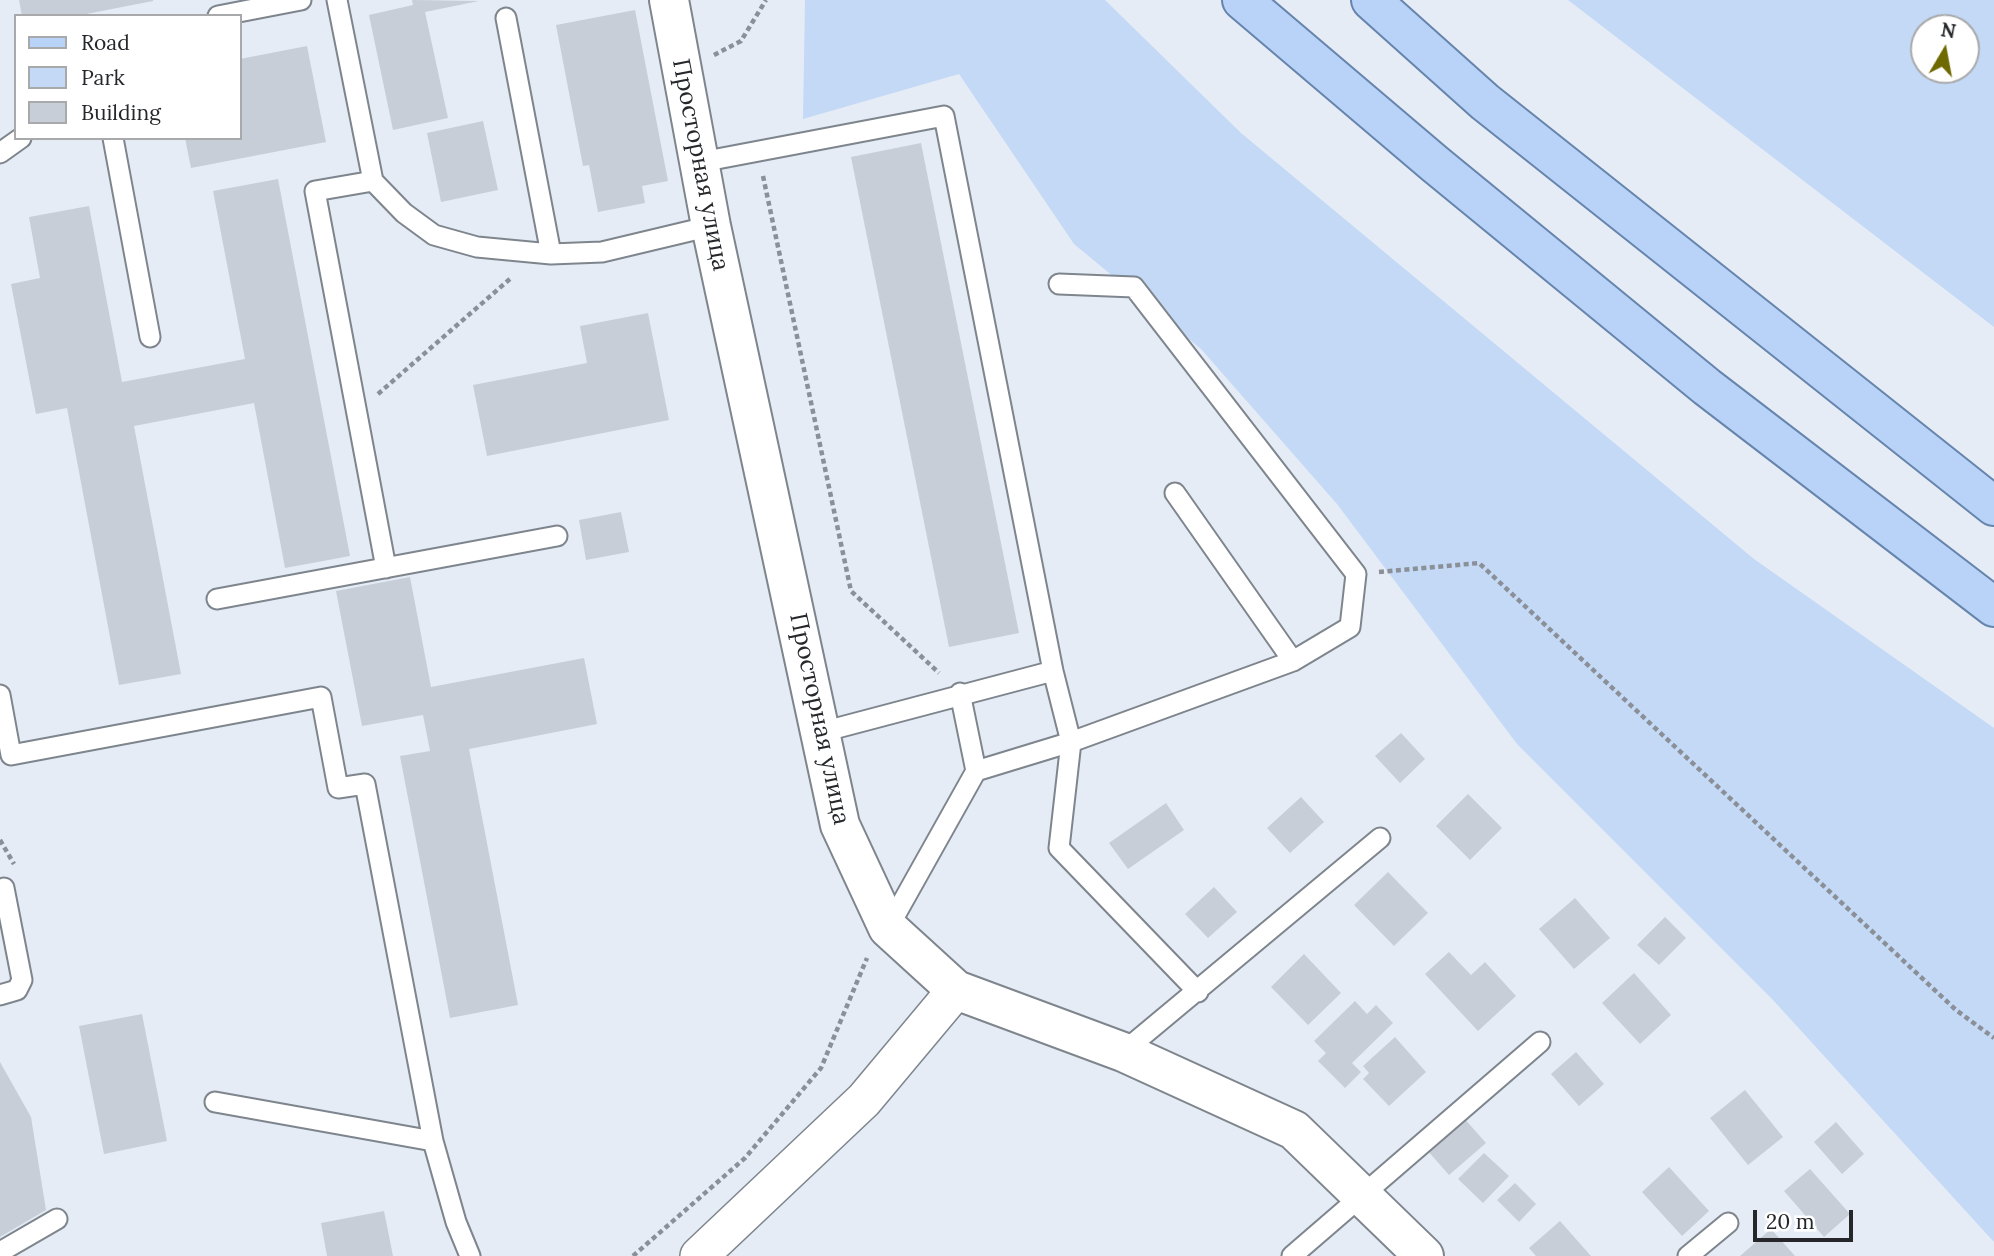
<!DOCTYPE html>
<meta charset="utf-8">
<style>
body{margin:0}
#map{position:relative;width:1994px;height:1256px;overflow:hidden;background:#e5ecf6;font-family:Lora,serif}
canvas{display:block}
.legend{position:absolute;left:14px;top:14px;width:228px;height:126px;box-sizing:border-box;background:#fff;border:2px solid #a8a9aa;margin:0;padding:9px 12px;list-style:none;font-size:21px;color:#25272b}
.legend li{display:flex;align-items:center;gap:14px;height:35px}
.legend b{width:35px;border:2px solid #a8a9aa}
.north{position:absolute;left:1910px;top:14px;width:70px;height:70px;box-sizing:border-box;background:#fff;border:2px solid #a8a9aa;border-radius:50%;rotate:10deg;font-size:19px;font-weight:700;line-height:28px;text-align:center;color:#25272b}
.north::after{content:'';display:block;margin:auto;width:24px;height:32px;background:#6f6901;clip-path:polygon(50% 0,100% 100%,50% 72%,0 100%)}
.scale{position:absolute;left:1753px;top:1210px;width:100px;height:32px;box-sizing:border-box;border:4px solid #25272b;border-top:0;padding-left:9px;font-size:21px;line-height:24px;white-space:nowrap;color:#25272b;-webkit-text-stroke:5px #fff;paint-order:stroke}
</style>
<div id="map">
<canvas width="1994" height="1256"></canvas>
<ul class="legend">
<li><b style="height:9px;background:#b8d3f7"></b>Road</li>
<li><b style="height:19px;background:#c3d9f6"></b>Park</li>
<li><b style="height:19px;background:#c8ced8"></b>Building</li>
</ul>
<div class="north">N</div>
<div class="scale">20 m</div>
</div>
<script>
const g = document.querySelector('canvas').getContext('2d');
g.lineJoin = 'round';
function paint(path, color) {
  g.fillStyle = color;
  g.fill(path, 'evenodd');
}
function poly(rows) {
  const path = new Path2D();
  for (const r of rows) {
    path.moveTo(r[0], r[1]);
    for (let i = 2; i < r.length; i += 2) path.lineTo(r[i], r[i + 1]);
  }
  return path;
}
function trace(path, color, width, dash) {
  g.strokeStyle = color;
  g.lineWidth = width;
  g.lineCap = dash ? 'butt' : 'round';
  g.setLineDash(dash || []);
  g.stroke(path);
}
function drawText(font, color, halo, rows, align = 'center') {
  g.font = font + ' Lora,serif';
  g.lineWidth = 7;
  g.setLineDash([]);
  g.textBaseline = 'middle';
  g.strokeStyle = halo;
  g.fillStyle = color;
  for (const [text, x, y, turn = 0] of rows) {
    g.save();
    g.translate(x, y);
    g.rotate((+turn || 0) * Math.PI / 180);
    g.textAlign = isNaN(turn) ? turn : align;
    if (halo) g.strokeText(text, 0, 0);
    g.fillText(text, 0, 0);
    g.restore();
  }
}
paint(poly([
 [805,0,1105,0,1241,133,1754,559,1994,728,1994,1242,1773,1000,1517,744,1337,504,1201,349,1074,244,959,74,803,119],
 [1568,0,1994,0,1994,327],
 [1966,28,1966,70,1924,70,1924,28]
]), '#c3d9f6');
paint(poly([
 [19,0,153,0,153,1,76,16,22,16],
 [412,0,479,1,425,12,448,118,393,130,369,15,413,5],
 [635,10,668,181,642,186,645,203,598,212,589,165,583,166,556,25],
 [307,46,326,142,191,168,185,138,240,138,240,59],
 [483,121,498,190,441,202,427,133],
 [921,143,1019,633,949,647,851,157],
 [278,179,350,556,285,568,254,403,134,426,181,674,119,685,67,408,36,414,11,284,40,278,29,217,89,206,122,382,245,359,213,191],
 [648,313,669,420,487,456,473,385,587,363,580,326],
 [621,512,629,552,586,560,579,520],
 [410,577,431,687,584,658,597,724,469,749,518,1005,450,1018,400,756,430,751,423,715,362,726,336,591],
 [1401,733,1425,759,1400,783,1375,756],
 [1468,794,1502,828,1470,860,1436,826],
 [1301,797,1324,822,1290,853,1267,828],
 [1166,803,1184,830,1128,869,1109,843],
 [1388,872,1428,913,1394,946,1354,905],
 [1214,887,1237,912,1208,938,1185,914],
 [1575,898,1610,938,1574,969,1539,929],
 [1665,917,1686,938,1659,965,1637,945],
 [1449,952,1471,975,1485,962,1516,996,1478,1031,1425,974],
 [1304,954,1341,993,1308,1025,1271,987],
 [1634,973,1671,1015,1640,1044,1602,1003],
 [1355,1001,1367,1014,1376,1005,1393,1023,1352,1063,1361,1072,1345,1088,1318,1061,1326,1053,1314,1041],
 [142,1014,167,1141,104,1154,79,1026],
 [1395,1037,1426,1072,1389,1106,1363,1079,1369,1073,1363,1066],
 [1576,1052,1604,1084,1579,1106,1551,1074],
 [0,1062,31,1117,46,1210,0,1237],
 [1745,1090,1783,1137,1748,1165,1710,1118],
 [1463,1117,1486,1143,1449,1175,1427,1150],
 [1836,1122,1864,1154,1842,1174,1814,1142],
 [1484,1153,1509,1176,1483,1203,1458,1179],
 [1669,1167,1709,1211,1682,1236,1642,1192],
 [1810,1169,1850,1214,1824,1237,1784,1191],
 [1515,1183,1536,1204,1519,1222,1497,1200],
 [384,1211,393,1256,327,1256,321,1223],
 [1560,1221,1591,1256,1536,1256,1529,1248],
 [1771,1229,1795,1256,1740,1256]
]), '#c8ced8');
const lane = poly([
 [337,0,373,181,404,213,434,235,477,247,551,254,602,252,711,226],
 [218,16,301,0],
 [506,18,551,254],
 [113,138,150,337],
 [0,153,21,138],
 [701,162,944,116,1053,671,1071,742,1059,848,1198,992],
 [373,181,315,191,386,568],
 [1175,493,1293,661],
 [217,599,557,536],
 [960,693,976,771],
 [0,695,11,755,321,697,338,788,365,784,433,1141],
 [822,732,1053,671],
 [0,901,4,888,22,980,17,990,0,995],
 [888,928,976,771,1071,742,1293,661,1350,627,1356,574,1134,287,1059,284],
 [1123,1052,1380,838],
 [215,1102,433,1141,456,1222,470,1256],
 [0,1252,57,1219],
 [1292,1256,1540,1042],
 [1688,1256,1728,1223]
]);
const street = poly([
 [699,1256,864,1100,956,990]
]);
const secondary = poly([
 [669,0,711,226,840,825,888,928,956,990,1123,1052,1294,1130,1424,1256]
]);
const primary = poly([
 [1242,0,1435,164,1707,387,1994,607],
 [1371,0,1485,102,1994,506]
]);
trace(lane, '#7e858d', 23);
trace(street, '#7e858d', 40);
trace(secondary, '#7e858d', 42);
trace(primary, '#6684ac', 42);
trace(poly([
 [714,55,741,41,766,0],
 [763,176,851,591,939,673],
 [378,394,511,278],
 [1379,572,1479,563,1956,1010,1994,1038],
 [0,840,14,864],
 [633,1256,745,1158,821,1068,867,958]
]), '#8b8f97', 4.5, [5, 3.5]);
trace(lane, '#fff', 19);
trace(street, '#fff', 37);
trace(secondary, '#fff', 38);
trace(primary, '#b8d3f7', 38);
drawText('24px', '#25272b', '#fff', [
 ["Просторная улица",700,165,79],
 ["Просторная улица",819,719,78]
]);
</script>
